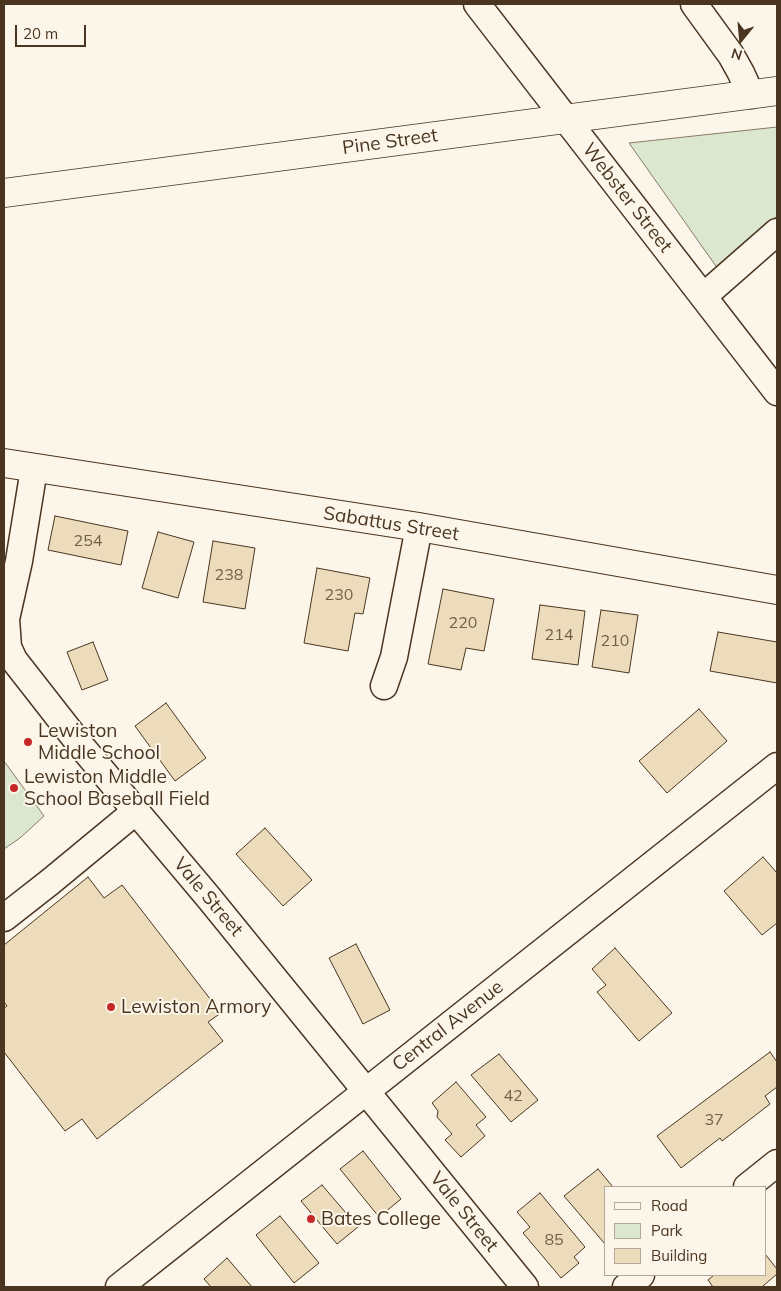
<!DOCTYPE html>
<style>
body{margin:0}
#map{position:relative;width:781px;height:1291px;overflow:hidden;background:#fbf6e9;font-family:Mulish,sans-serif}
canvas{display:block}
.frame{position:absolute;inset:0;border:5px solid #4a3520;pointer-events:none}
.legend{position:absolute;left:604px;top:1186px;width:162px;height:90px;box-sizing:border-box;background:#fbf6e9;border:1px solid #b4a999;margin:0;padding:6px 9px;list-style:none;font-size:15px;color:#4a3520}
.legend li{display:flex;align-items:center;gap:10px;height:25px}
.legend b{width:25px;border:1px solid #b4a999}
.north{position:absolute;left:716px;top:15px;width:50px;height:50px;-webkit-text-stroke:4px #fbf6e9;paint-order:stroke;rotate:197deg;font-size:14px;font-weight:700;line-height:20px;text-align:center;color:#4a3520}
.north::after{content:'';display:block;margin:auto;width:18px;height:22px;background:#4a3520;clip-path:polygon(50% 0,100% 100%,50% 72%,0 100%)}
.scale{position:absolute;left:15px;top:25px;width:71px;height:22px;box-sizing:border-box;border:2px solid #4a3520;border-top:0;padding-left:6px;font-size:15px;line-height:18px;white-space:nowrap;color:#4a3520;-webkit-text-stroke:4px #fbf6e9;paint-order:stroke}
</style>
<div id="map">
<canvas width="781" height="1291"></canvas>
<div class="frame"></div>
<ul class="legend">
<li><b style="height:6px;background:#fbf6e9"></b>Road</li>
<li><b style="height:14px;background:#dce7d0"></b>Park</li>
<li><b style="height:14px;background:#ecdcbc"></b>Building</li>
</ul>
<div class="north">N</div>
<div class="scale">20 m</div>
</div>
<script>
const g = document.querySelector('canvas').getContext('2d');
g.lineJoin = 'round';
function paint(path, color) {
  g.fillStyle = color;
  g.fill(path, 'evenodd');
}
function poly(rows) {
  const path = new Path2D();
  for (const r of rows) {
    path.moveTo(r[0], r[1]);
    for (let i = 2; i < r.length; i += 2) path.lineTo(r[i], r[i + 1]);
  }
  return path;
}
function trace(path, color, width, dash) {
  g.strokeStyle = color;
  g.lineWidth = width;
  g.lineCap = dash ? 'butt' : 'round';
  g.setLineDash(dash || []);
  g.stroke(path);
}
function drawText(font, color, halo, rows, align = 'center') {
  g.font = font + ' Mulish,sans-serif';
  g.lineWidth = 4;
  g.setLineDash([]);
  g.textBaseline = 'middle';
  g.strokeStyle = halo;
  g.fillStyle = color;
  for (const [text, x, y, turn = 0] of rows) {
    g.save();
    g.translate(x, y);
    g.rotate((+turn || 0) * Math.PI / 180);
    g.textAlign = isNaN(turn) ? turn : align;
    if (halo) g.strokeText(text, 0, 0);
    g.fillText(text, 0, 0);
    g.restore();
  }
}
const green = poly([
 [777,127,777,216,718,269,629,143,777,127],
 [4,761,44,816,20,838,4,849,4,761]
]);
paint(green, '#dce7d0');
trace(green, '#887966', 1);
const building = poly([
 [55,516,128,531,121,565,48,550,55,516],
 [158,532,194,542,178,598,142,588,158,532],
 [213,541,255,548,245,609,203,602,213,541],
 [317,568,370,578,363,614,355,613,348,651,304,643,317,568],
 [443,589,494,599,484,651,466,648,461,670,428,664,443,589],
 [540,605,585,611,578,665,532,659,540,605],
 [601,610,638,615,629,673,592,667,601,610],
 [718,632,777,642,777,683,710,671,718,632],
 [93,642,108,680,82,690,67,652,93,642],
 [166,703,206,758,175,781,135,726,166,703],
 [699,709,727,741,667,793,639,761,699,709],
 [265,828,312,880,283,906,236,854,265,828],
 [763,857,777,873,777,923,762,935,724,891,763,857],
 [88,877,104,898,122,885,221,1013,208,1022,223,1041,97,1139,82,1119,65,1131,4,1052,4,1008,7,1006,4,1002,4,945,88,877],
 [356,944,390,1010,363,1024,329,958,356,944],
 [615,948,672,1013,639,1041,597,992,606,985,592,969,615,948],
 [770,1052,777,1062,777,1087,765,1096,770,1104,722,1141,720,1138,681,1168,657,1136,770,1052],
 [499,1054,538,1100,511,1122,471,1075,499,1054],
 [456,1082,486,1117,476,1125,485,1136,461,1157,445,1140,452,1134,437,1117,438,1111,432,1103,456,1082],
 [363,1151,401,1199,379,1217,340,1169,363,1151],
 [598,1169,613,1187,605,1187,605,1244,564,1196,598,1169],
 [322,1185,358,1227,337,1244,301,1201,322,1185],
 [540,1193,585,1247,574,1257,579,1263,561,1278,523,1233,530,1227,517,1212,540,1193],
 [280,1216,319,1263,294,1283,256,1235,280,1216],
 [765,1254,777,1269,777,1274,763,1286,765,1287,713,1287,708,1280,714,1275,765,1275,765,1254],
 [227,1258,252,1287,211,1287,204,1279,227,1258]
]);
paint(building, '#ecdcbc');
trace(building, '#4a3520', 1);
const minor = poly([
 [477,4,777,392],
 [694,4,731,55,741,73,751,95],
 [704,296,777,232],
 [34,469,19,561,6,619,8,647,14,660,82,747,209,898,525,1287],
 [384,686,394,657,419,527],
 [4,918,50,882,136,811],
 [747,1187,777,1163],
 [119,1287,777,766],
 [626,1287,641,1275]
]);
const major = poly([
 [4,193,777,91],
 [4,463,419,527,777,590]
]);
trace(minor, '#4a3520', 29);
trace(major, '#4a3520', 30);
trace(minor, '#fbf6e9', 26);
trace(major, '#fbf6e9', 28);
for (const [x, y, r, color] of [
 [28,742,5,"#c62828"],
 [14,788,5,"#c62828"],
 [111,1007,5,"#c62828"],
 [311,1219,5,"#c62828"]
]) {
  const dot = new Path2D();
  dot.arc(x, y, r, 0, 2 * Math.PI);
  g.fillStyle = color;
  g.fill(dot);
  trace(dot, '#fbf6e9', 2);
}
drawText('16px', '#725f47', null, [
 ["254",88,541],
 ["238",229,575],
 ["230",339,595],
 ["220",463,623],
 ["214",559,635],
 ["210",615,641],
 ["42",513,1096],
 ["37",714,1120],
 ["85",554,1240]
]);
drawText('19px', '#4a3520', '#fbf6e9', [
 ["Pine Street",390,142,-8],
 ["Webster Street",627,198,52],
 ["Sabattus Street",391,524,9],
 ["Vale Street",208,897,50],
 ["Central Avenue",448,1026,-38],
 ["Vale Street",464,1212,51]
]);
drawText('19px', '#4a3520', '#fbf6e9', [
 ["Lewiston",38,731],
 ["Middle School",38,753],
 ["Lewiston Middle",24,777],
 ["School Baseball Field",24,799],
 ["Lewiston Armory",121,1007],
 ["Bates College",321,1219]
], 'left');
</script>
